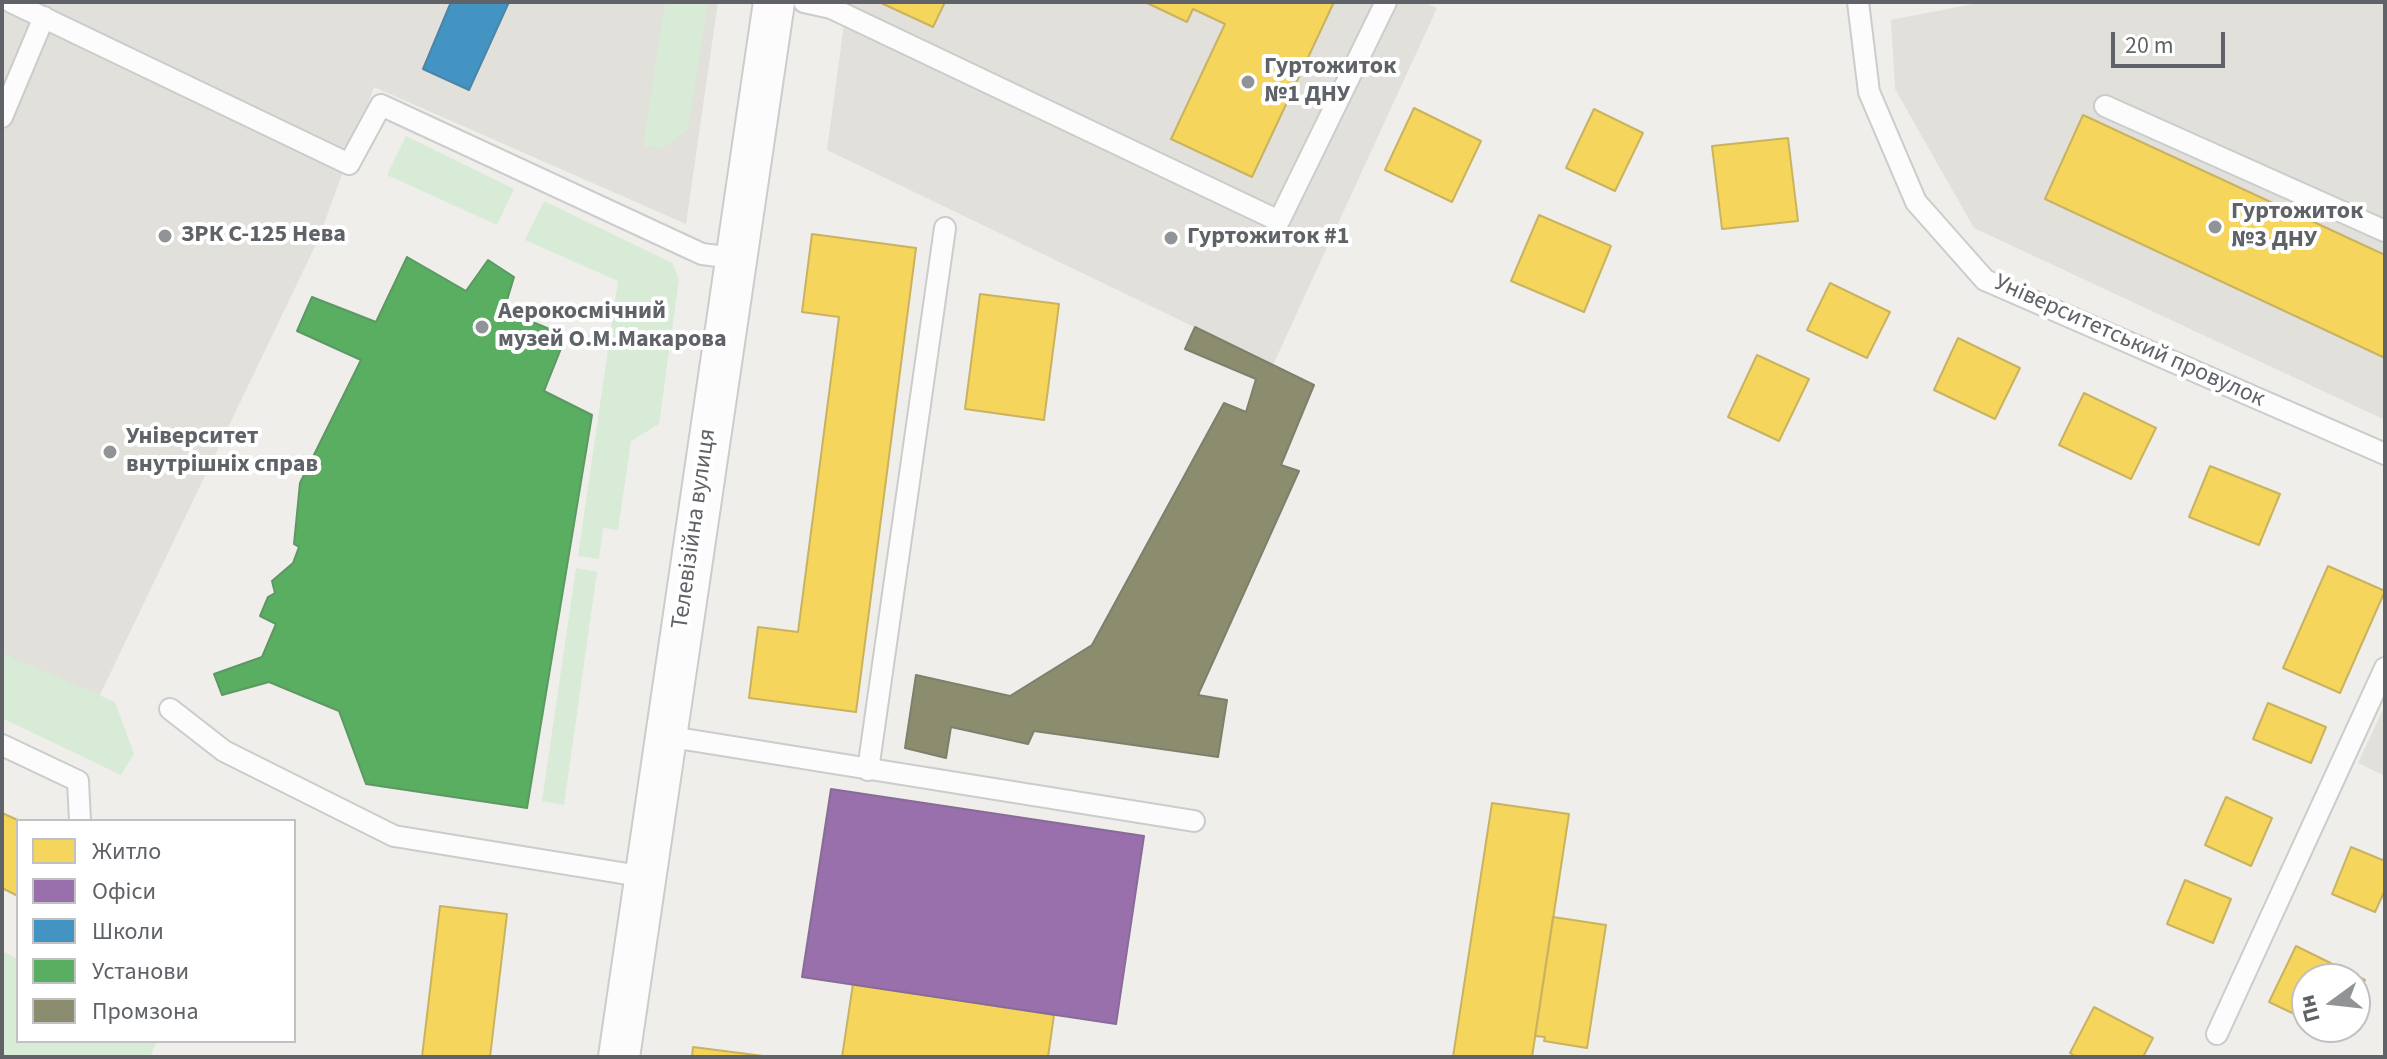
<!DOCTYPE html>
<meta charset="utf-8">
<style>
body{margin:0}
#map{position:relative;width:2387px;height:1059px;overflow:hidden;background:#efeeea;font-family:"Source Sans 3",sans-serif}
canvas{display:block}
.frame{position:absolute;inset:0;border:4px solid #5f6368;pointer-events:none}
.legend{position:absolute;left:16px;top:819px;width:280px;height:224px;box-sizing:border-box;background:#fff;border:2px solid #bfc1c3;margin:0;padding:10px 14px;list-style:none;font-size:24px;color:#5f6368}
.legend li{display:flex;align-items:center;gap:16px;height:40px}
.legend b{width:40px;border:2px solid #bfc1c3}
.north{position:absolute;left:2291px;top:963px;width:80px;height:80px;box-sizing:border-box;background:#fff;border:2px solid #bfc1c3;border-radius:50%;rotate:255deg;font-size:22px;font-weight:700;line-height:32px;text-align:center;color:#5f6368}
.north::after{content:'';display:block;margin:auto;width:28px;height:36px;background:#919496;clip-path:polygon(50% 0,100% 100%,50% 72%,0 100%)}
.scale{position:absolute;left:2111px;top:32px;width:114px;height:36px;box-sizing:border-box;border:4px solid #5f6368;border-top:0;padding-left:10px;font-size:24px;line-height:28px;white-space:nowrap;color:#5f6368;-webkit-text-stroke:6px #fff;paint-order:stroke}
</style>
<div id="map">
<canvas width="2387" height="1059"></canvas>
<div class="frame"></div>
<ul class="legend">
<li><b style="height:22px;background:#f6d55c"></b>Житло</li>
<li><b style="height:22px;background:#9970ab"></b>Офіси</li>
<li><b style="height:22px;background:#4393c3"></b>Школи</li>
<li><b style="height:22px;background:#5aae61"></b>Установи</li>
<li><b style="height:22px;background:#8c8c6e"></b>Промзона</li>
</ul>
<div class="north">Пн</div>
<div class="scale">20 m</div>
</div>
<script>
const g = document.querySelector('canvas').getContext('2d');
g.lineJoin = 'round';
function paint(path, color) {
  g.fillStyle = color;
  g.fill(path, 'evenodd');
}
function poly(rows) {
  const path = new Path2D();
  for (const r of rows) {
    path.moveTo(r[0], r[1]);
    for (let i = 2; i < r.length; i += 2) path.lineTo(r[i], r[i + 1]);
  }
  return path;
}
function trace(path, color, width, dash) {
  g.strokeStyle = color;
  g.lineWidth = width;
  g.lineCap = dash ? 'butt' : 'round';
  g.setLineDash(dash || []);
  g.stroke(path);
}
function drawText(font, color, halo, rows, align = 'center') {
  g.font = font + ' "Source Sans 3",sans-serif';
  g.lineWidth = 8;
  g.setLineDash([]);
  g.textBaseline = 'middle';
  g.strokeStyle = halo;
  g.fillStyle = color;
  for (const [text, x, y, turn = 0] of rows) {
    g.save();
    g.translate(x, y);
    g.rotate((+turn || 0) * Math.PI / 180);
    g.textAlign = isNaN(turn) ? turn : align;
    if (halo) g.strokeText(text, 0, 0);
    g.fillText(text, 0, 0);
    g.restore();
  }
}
paint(poly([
 [2,2,718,2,686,224,374,87,318,240,73,751,2,717],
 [847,2,1424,2,1437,8,1273,365,827,150],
 [1983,2,2385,2,2385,420,1974,228,1895,89,1891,20],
 [2385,705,2385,776,2358,763]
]), '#e2e0da');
paint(poly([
 [665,2,708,2,688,129,663,148,643,146],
 [406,136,514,189,497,225,387,175],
 [544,201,672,263,679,279,659,424,631,441,618,530,603,528,599,559,578,556,618,281,525,240],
 [576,568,597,572,564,805,542,801],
 [2,653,115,702,134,754,121,775,2,718],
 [2,951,18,959,18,1041,157,1041,150,1057,2,1057]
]), '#d8ebd6');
const homes = poly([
 [879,2,945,2,933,27,879,2],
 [1145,2,1334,2,1252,177,1171,139,1225,24,1193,9,1187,22,1145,2],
 [1414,108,1481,141,1452,202,1385,170,1414,108],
 [1594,109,1643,133,1615,191,1566,168,1594,109],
 [2083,115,2385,255,2385,358,2045,199,2083,115],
 [1788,138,1798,221,1722,229,1712,146,1788,138],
 [1539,215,1611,246,1584,312,1511,281,1539,215],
 [812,234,916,248,856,712,749,698,758,627,798,632,839,317,802,312,812,234],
 [1830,283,1890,312,1867,358,1807,330,1830,283],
 [980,294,1059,304,1044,420,965,409,980,294],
 [1958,338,2020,368,1995,419,1934,390,1958,338],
 [1757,355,1809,379,1779,441,1728,417,1757,355],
 [2084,393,2156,428,2131,479,2059,445,2084,393],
 [2210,466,2280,494,2259,545,2189,517,2210,466],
 [2328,566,2385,591,2340,693,2283,668,2328,566],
 [2268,703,2326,727,2311,763,2253,739,2268,703],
 [2226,797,2272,818,2251,866,2205,845,2226,797],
 [1492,803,1569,814,1532,1057,1453,1057,1492,803],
 [2,813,20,821,18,896,2,888,2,813],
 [2351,847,2385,861,2385,890,2375,912,2332,894,2351,847],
 [2185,880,2231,899,2213,943,2167,924,2185,880],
 [440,906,507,914,490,1057,422,1057,440,906],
 [1553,917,1606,925,1587,1048,1544,1041,1545,1037,1535,1036,1553,917],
 [2296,946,2365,980,2355,1000,2355,979,2307,979,2307,1020,2269,1002,2296,946],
 [853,984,1054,1015,1048,1057,842,1057,853,984],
 [2094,1007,2153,1038,2143,1057,2076,1057,2070,1053,2094,1007],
 [693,1047,771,1057,692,1057,693,1047]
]);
paint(homes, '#f6d55c');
trace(homes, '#c9b360', 2);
const offices = poly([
 [831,789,1144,836,1116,1024,802,977,831,789]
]);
paint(offices, '#9970ab');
trace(offices, '#886c97', 2);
const schools = poly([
 [451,2,509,2,469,90,423,69,451,2]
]);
paint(schools, '#4393c3');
trace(schools, '#4b85a8', 2);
const public = poly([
 [407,257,466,291,488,260,514,277,504,310,566,336,544,391,592,415,527,808,366,784,339,711,269,682,222,695,214,674,262,657,276,624,260,616,268,597,275,593,272,581,293,563,299,547,294,544,300,483,361,360,297,331,312,297,376,322,407,257]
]);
paint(public, '#5aae61');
trace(public, '#5c9863', 2);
const industry = poly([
 [1195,327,1314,385,1281,465,1299,471,1198,695,1227,700,1218,757,1034,731,1028,744,951,727,946,758,905,748,916,675,1010,696,1092,645,1224,403,1246,412,1256,379,1185,349,1195,327]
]);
paint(industry, '#8c8c6e');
trace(industry, '#7e806c', 2);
const lane = poly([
 [11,2,349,164,381,105,702,254,734,258],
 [804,2,831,8,1279,221,1386,2],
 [1858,2,1869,92,1916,202,1985,280,2385,454],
 [2105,106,2385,231],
 [2,117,44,17],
 [170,709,224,751,394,836,646,877],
 [665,736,1194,821],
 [2,745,78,781,80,821],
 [868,770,945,228],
 [2217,1034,2385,668]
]);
const street = poly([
 [619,1057,774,2]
]);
trace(lane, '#cbcccc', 24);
trace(street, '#cbcccc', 44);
trace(lane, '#fdfcfc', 20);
trace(street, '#fdfcfc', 40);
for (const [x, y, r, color] of [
 [1248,82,8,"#919496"],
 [2215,227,8,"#919496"],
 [165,236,8,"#919496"],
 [1171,238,8,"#919496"],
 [482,327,8,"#919496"],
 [110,452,8,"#919496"]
]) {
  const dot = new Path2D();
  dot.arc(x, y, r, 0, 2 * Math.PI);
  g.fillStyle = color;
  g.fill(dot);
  trace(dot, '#fff', 3);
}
drawText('bold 24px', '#5f6368', '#fff', [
 ["Гуртожиток",1264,68],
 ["№1 ДНУ",1264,96],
 ["Гуртожиток",2231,213],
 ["№3 ДНУ",2231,241],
 ["ЗРК С-125 Нева",181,236],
 ["Гуртожиток #1",1187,238],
 ["Аерокосмічний",498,313],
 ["музей О.М.Макарова",498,341],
 ["Університет",126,438],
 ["внутрішніх справ",126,466]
], 'left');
drawText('24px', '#5f6368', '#fff', [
 ["Університетський провулок",2129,342,24],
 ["Телевізійна вулиця",695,529,-82]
]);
</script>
